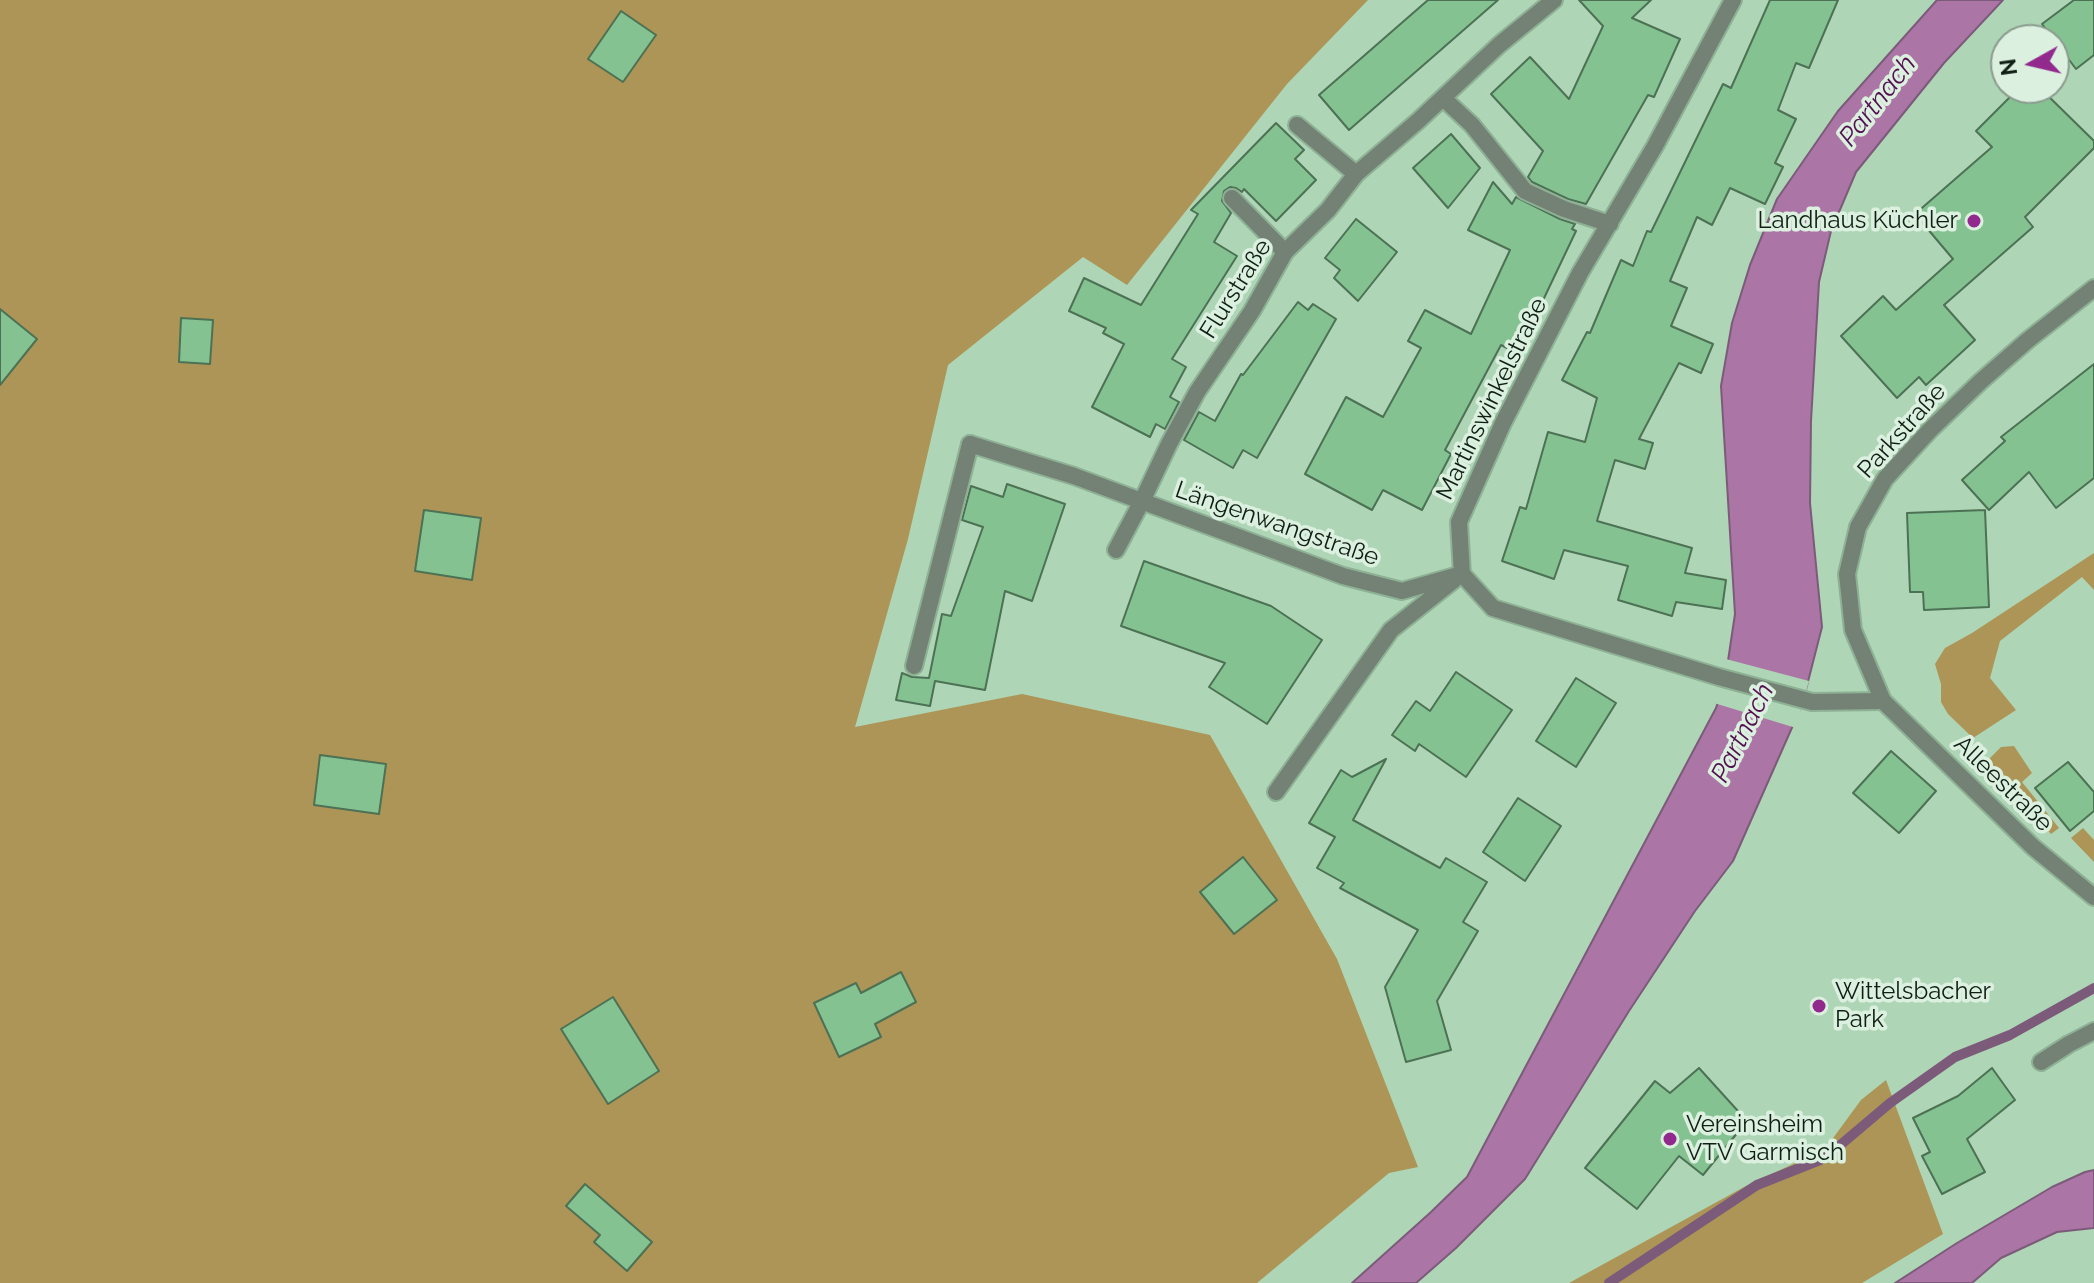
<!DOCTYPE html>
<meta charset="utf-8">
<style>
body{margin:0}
#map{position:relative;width:2094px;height:1283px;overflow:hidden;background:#aed5b5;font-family:Raleway,sans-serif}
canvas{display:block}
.north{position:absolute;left:1990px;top:24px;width:80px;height:80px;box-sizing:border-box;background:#dcf0e0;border:2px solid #8a9c8e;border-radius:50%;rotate:262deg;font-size:22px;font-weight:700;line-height:32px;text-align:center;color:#101f13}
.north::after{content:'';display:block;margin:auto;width:28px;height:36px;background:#92298d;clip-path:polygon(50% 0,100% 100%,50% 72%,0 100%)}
</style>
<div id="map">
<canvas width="2094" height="1283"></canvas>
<div class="north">N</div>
</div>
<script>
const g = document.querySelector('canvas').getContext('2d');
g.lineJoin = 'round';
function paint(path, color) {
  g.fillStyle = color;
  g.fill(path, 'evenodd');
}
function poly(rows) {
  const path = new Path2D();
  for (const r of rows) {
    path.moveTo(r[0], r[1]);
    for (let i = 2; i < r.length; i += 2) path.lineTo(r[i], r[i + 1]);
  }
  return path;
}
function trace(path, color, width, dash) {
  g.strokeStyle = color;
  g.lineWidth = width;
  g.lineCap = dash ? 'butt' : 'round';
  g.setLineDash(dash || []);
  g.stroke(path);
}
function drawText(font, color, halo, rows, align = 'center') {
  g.font = font + ' Raleway,sans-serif';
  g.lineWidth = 7;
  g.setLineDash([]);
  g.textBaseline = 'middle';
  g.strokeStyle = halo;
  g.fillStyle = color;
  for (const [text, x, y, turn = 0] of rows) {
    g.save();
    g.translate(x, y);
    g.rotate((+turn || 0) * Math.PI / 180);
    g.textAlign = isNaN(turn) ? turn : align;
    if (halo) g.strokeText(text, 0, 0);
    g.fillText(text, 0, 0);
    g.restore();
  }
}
paint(poly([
 [0,0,1368,0,1287,84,1127,285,1083,257,948,365,908,539,855,727,1022,694,1210,735,1337,959,1418,1167,1389,1173,1257,1283,0,1283],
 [2094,553,2094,590,2082,577,2000,641,1990,678,2016,710,1973,738,1948,714,1941,702,1941,684,1935,664,1945,648,1972,633],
 [2014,746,2032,773,2022,782,2059,828,2051,834,1987,761,2001,747],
 [2083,828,2094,840,2094,862,2071,838],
 [1886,1080,1943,1234,1862,1283,1569,1283,1746,1186,1825,1149,1861,1100]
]), '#ac9556');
const water = poly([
 [1937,0,2003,0,1944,63,1856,172,1831,231,1819,282,1811,421,1810,503,1822,627,1802,705,1733,861,1695,911,1629,1011,1525,1179,1456,1248,1416,1283,1352,1283,1431,1212,1467,1177,1716,708,1725,681,1735,614,1721,386,1732,323,1750,265,1777,199,1838,111,1937,0],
 [2094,1170,2094,1228,2057,1232,2001,1258,1972,1283,1895,1283,1957,1243,2052,1187,2085,1172,2094,1170]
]);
paint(water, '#ab75a6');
trace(water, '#7c5b7a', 2);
paint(poly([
 [1726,659,1809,681,1796,728,1714,703]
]), '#aed5b5');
trace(poly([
 [1609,1283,1757,1185,1825,1158,1890,1103,1955,1057,2010,1035,2094,988]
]), '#7c5b7a', 10);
const building = poly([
 [1428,0,1498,0,1349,130,1319,95,1428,0],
 [1579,0,1651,0,1632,18,1680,39,1654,97,1648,95,1586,204,1568,199,1532,182,1528,177,1543,151,1491,94,1530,57,1569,99,1603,26,1579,0],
 [1770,0,1838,0,1809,68,1796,63,1778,110,1796,119,1775,163,1783,167,1765,204,1730,188,1712,225,1697,217,1670,281,1687,288,1671,326,1713,344,1701,373,1679,363,1639,439,1653,443,1645,469,1615,460,1597,521,1692,548,1685,573,1726,580,1722,609,1676,602,1672,616,1618,600,1628,566,1564,550,1554,579,1502,561,1520,507,1526,509,1548,432,1585,442,1597,398,1562,380,1587,332,1590,333,1621,260,1633,266,1647,231,1651,232,1723,84,1731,88,1770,0],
 [2074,0,2094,0,2094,55,2076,69,2042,24,2074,0],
 [621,11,656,35,623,82,588,59,621,11],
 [2019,88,2040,88,2094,141,2094,148,2025,217,2033,227,1944,305,1975,340,1926,385,1919,377,1897,398,1841,336,1883,296,1896,310,1953,259,1915,214,1992,147,1976,131,2019,88],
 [1276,123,1304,150,1295,159,1316,180,1276,221,1244,189,1242,192,1236,188,1230,187,1224,191,1222,201,1231,213,1214,242,1237,256,1172,359,1186,367,1170,397,1179,402,1165,429,1156,424,1150,437,1092,407,1124,344,1103,333,1106,328,1069,311,1084,278,1141,305,1198,214,1191,210,1276,123],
 [1451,134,1480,168,1448,208,1413,168,1451,134],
 [1493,182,1512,204,1516,197,1560,219,1575,224,1572,229,1576,231,1536,315,1528,312,1509,349,1501,345,1445,450,1451,454,1422,510,1383,490,1372,510,1305,474,1346,397,1383,417,1421,348,1408,341,1425,310,1471,334,1510,250,1468,230,1493,182],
 [1356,219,1397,252,1358,301,1334,278,1340,270,1325,258,1356,219],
 [1298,302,1308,310,1313,304,1336,319,1257,458,1243,450,1233,468,1184,440,1199,412,1215,421,1241,374,1243,375,1298,302],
 [0,309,37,339,0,385,0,309],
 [181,318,213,320,210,364,179,362,181,318],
 [2094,364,2094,478,2056,508,2029,472,1989,510,1962,480,2005,441,2001,437,2094,364],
 [1007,484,1065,504,1032,601,1005,591,985,690,935,681,930,706,896,700,902,673,912,677,929,678,942,614,951,616,983,527,962,520,971,486,1003,497,1007,484],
 [424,510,481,518,472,580,415,571,424,510],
 [1985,510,1989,607,1924,610,1923,592,1910,592,1907,513,1985,510],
 [1144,561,1271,606,1322,640,1267,724,1209,687,1225,663,1121,626,1144,561],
 [1456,672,1512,710,1466,777,1419,744,1415,751,1392,735,1416,701,1430,711,1456,672],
 [1576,678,1616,703,1576,767,1536,741,1576,678],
 [1891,751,1936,791,1899,833,1853,793,1891,751],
 [320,755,386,764,379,814,314,805,320,755],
 [1386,759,1353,820,1440,868,1446,858,1487,882,1463,922,1478,931,1437,1001,1451,1050,1406,1062,1385,987,1418,930,1340,888,1344,883,1317,868,1335,837,1309,823,1341,770,1352,777,1386,759],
 [2068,762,2094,792,2094,811,2070,831,2035,788,2068,762],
 [1518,798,1561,826,1525,881,1483,852,1518,798],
 [1243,857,1277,900,1234,934,1200,892,1243,857],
 [901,972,916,1002,875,1024,881,1037,839,1057,814,1003,856,983,861,993,901,972],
 [613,997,659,1071,608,1104,561,1029,613,997],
 [1699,1068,1747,1121,1703,1175,1679,1156,1637,1209,1585,1168,1655,1081,1670,1093,1699,1068],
 [1992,1068,2015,1100,1967,1139,1985,1172,1942,1194,1922,1156,1930,1152,1913,1118,1958,1096,1992,1068],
 [585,1184,652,1242,627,1271,594,1242,600,1235,566,1206,585,1184]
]);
paint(building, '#84c391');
trace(building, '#4d7154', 2);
const service = poly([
 [1297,125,1356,174],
 [1232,198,1285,252],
 [1116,550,1142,501],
 [914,666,970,444],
 [2041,1062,2069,1044,2094,1031]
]);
const minor = poly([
 [1443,98,1472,125,1525,191,1564,209,1610,224],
 [970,444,1074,476,1343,576,1402,591,1462,574],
 [1142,501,1169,444,1197,392,1252,311,1285,252,1328,210,1356,174,1418,121,1499,45,1554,0],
 [1462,574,1459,522,1503,423,1580,273,1655,146,1733,0],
 [1462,574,1493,608,1719,677,1812,702,1883,701],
 [1276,792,1391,630,1454,580]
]);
const tertiary = poly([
 [2094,288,2028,340,1981,381,1930,430,1885,479,1858,527,1847,574,1853,630,1883,701,2033,847,2094,897]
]);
trace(service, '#8eb195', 20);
trace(minor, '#8eb195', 20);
trace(tertiary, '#8eb195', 20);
trace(service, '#738275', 16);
trace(minor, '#738275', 16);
trace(tertiary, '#738275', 16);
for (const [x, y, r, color] of [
 [1974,221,8,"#92298d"],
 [1819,1006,8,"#92298d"],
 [1670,1139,8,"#92298d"]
]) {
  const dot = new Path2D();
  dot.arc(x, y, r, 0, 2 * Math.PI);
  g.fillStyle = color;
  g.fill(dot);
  trace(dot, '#dcf0e0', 3);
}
drawText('24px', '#101f13', '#dcf0e0', [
 ["Landhaus Küchler",1958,221,"right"],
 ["Wittelsbacher",1835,992],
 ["Park",1835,1020],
 ["Vereinsheim",1686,1125],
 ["VTV Garmisch",1686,1153]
], 'left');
drawText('24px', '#101f13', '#dcf0e0', [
 ["Flurstraße",1236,289,-58],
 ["Martinswinkelstraße",1492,399,-64],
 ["Parkstraße",1902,431,-48],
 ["Längenwangstraße",1277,524,19],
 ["Alleestraße",2003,784,44]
]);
drawText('italic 26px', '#530e50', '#dcf0e0', [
 ["Partnach",1878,101,-52],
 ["Partnach",1743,733,-63]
]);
</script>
